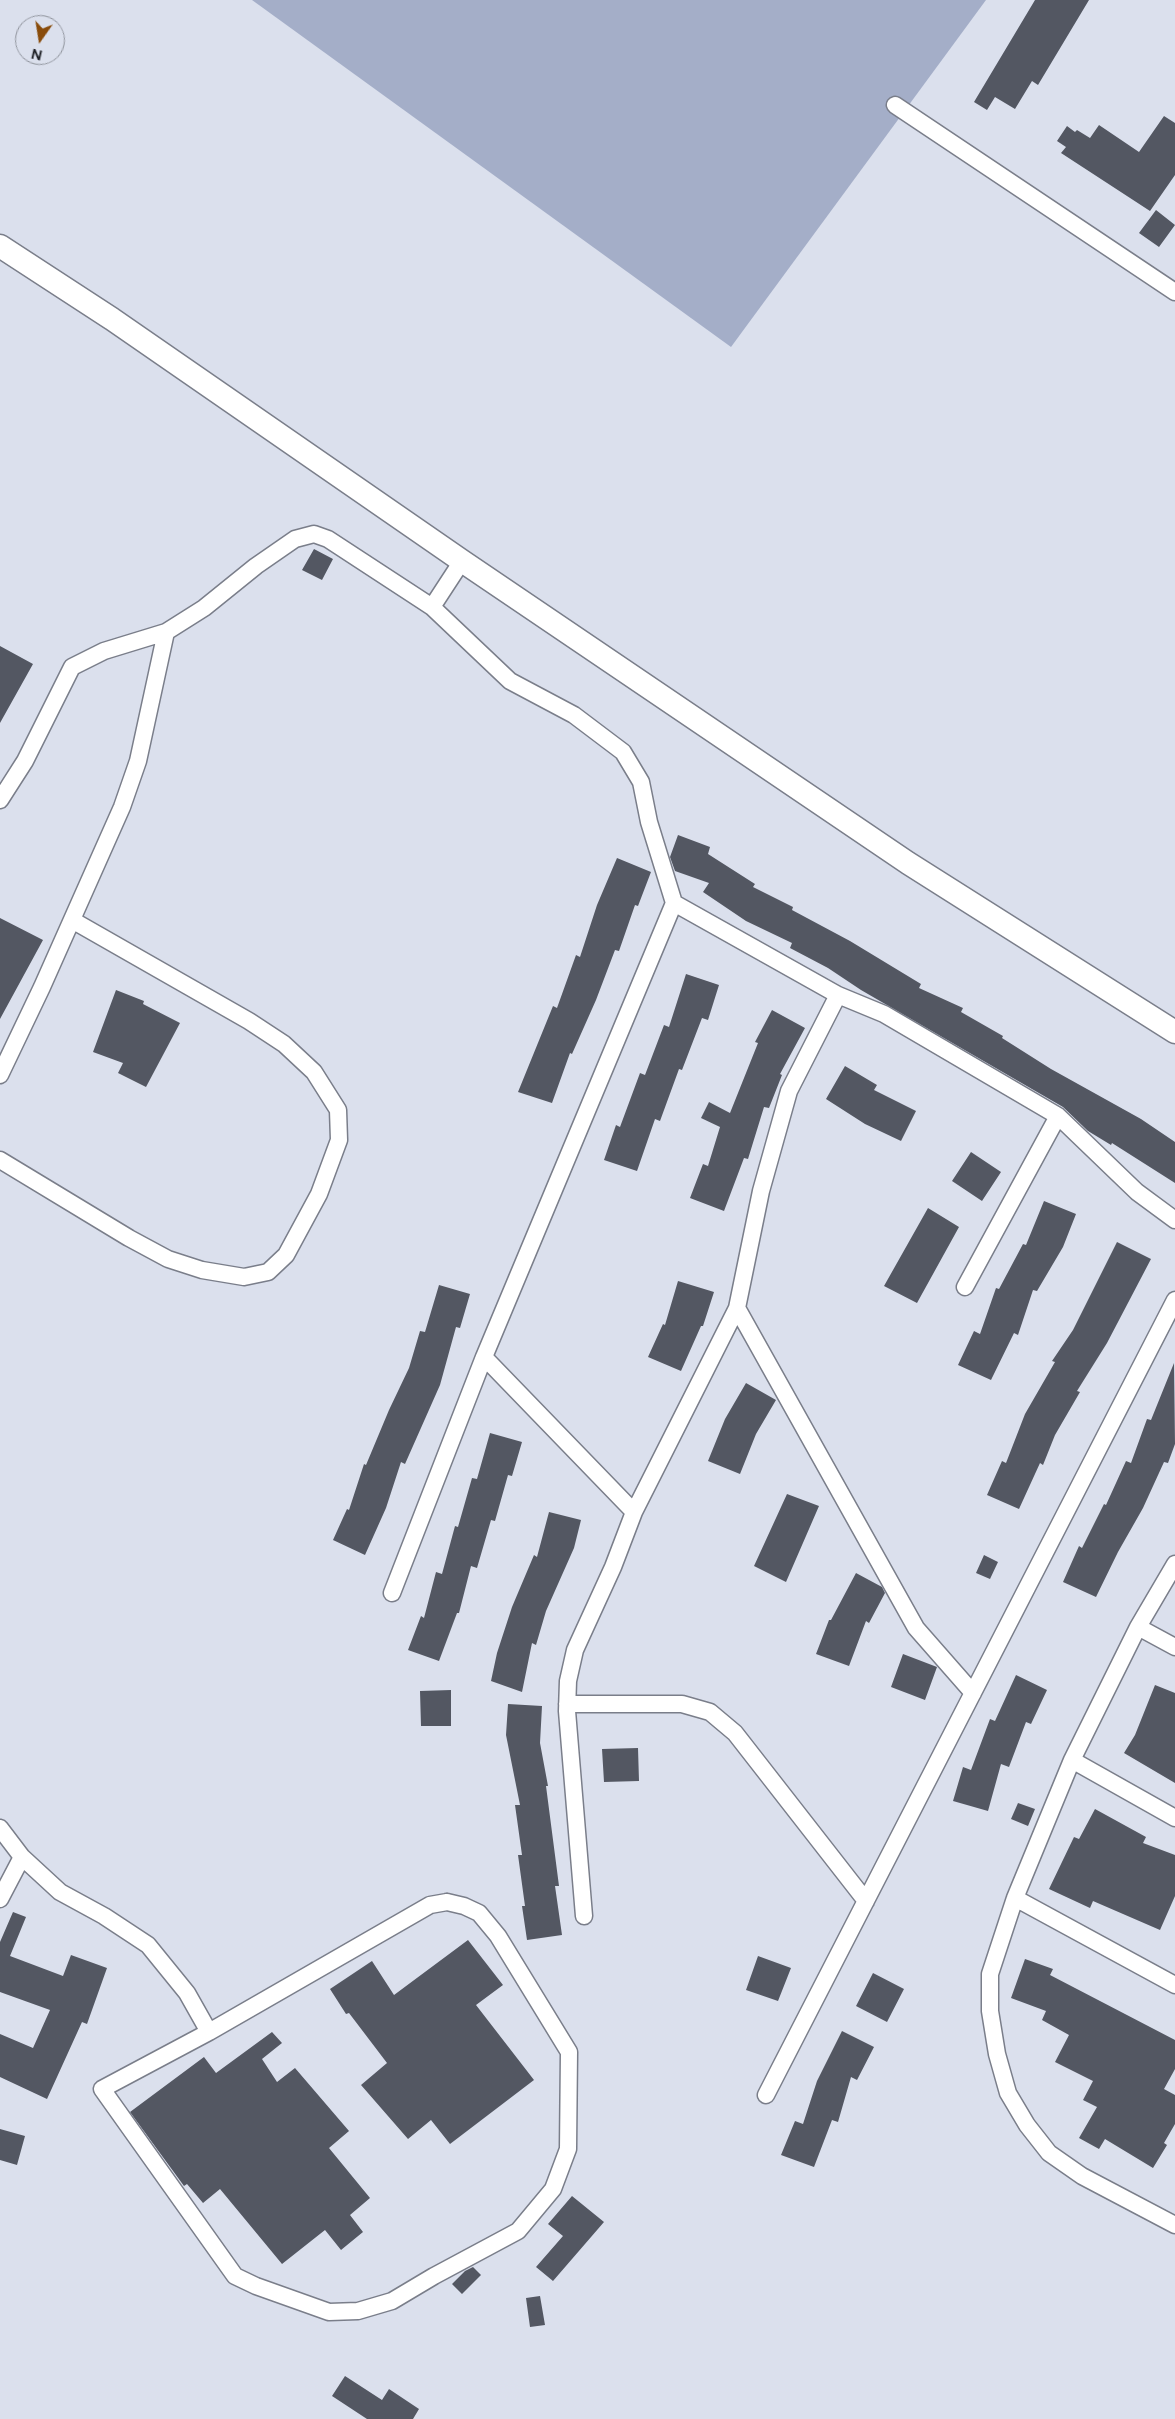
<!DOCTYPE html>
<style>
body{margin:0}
#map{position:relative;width:1175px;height:2419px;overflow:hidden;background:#dbe0ed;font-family:Figtree,sans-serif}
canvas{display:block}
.north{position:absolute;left:15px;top:15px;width:50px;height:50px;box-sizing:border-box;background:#dbe0ed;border:1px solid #90949d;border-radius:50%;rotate:193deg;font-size:14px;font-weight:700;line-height:20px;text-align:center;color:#1f2126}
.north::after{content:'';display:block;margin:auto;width:18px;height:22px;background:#894c0b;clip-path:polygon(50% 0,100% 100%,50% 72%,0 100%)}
</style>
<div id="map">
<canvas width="1175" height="2419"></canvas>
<div class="north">N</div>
</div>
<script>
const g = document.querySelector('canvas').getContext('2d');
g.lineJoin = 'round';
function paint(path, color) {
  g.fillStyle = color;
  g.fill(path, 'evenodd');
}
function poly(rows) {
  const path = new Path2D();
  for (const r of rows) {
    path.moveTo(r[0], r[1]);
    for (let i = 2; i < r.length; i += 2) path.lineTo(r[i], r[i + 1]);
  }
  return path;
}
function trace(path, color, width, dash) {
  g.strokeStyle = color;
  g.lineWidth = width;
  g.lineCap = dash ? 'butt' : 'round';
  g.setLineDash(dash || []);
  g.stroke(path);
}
paint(poly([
 [252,0,986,0,731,347]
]), '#a4aec8');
paint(poly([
 [1035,0,1089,0,1038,85,1032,81,1015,109,995,97,987,110,974,102],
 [1164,116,1175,123,1175,175,1150,211,1061,153,1066,147,1057,141,1067,126,1075,132,1077,130,1090,138,1099,125,1139,152],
 [1156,210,1175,225,1159,247,1139,233],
 [314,549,333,559,322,580,302,570],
 [0,646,33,664,0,723],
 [678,835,710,847,708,854,755,884,753,887,793,907,792,910,850,941,921,984,919,988,963,1008,961,1012,1003,1036,1002,1038,1051,1069,1141,1119,1175,1142,1175,1183,1112,1143,1111,1145,1088,1131,1063,1107,861,990,828,968,790,948,792,943,746,921,703,892,709,883,675,871,670,857],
 [617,858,651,872,638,906,635,905,619,951,615,950,596,1000,572,1054,570,1053,552,1103,518,1092,553,1006,557,1008,576,955,580,957,597,905],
 [0,918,43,940,0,1019],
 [686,974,719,985,708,1020,702,1018,682,1070,679,1069,660,1121,655,1119,637,1171,604,1160,616,1125,620,1127,640,1073,645,1075,664,1025,669,1027],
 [116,990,144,1001,143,1004,180,1023,146,1087,118,1073,123,1063,93,1052],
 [772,1010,805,1028,780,1074,782,1075,769,1108,764,1107,748,1159,744,1158,724,1211,690,1198,703,1164,708,1166,720,1127,701,1118,709,1102,730,1113,758,1043,755,1042],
 [845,1066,877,1085,874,1090,916,1111,901,1141,865,1124,826,1099],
 [971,1152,1001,1172,982,1201,952,1181],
 [1044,1201,1076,1214,1063,1247,1037,1291,1033,1290,1018,1335,1014,1333,991,1380,958,1365,974,1331,980,1334,996,1288,999,1289,1023,1244,1026,1245],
 [928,1208,959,1227,917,1303,884,1286],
 [1117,1242,1151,1259,1107,1343,1077,1391,1080,1392,1055,1435,1043,1465,1040,1463,1019,1509,987,1495,1002,1461,1006,1463,1025,1414,1055,1362,1052,1361,1073,1330],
 [678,1281,714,1292,703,1326,701,1326,681,1371,648,1357,663,1324,665,1325],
 [439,1285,470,1294,460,1328,456,1327,440,1385,405,1464,401,1462,386,1508,365,1555,333,1540,347,1509,349,1510,364,1464,366,1465,389,1410,409,1368,420,1331,425,1332],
 [1174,1363,1175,1444,1168,1463,1164,1462,1143,1508,1118,1552,1096,1597,1063,1582,1079,1546,1082,1548,1104,1504,1106,1505,1126,1461,1131,1463,1147,1419,1151,1420],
 [746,1383,776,1400,756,1434,740,1474,708,1461,725,1419],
 [490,1433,522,1442,512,1476,508,1475,495,1521,491,1520,477,1568,471,1566,459,1613,457,1613,439,1661,408,1650,421,1616,424,1618,436,1572,442,1574,455,1526,458,1527,472,1478,477,1479],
 [787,1494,819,1506,786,1582,754,1566],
 [549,1512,581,1520,574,1548,546,1611,536,1645,532,1643,522,1692,491,1681,497,1653,512,1607,534,1555,537,1557],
 [984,1555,998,1562,990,1579,976,1573],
 [856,1573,882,1587,885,1593,869,1623,866,1621,849,1666,816,1654,829,1620,831,1620],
 [903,1654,937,1667,925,1700,891,1687],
 [1016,1675,1047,1690,1031,1724,1026,1722,1009,1767,1001,1764,988,1811,953,1801,963,1767,971,1770,990,1719,995,1721],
 [1155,1685,1175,1693,1175,1783,1124,1753,1135,1735],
 [451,1690,451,1726,421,1726,420,1691],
 [508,1704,542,1706,540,1743,548,1786,546,1786,559,1886,555,1886,562,1935,527,1940,522,1906,525,1906,518,1855,522,1855,515,1805,520,1805,506,1735],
 [638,1748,639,1781,604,1782,602,1749],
 [1018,1803,1035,1809,1028,1826,1011,1819],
 [1095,1809,1146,1837,1143,1843,1175,1855,1175,1896,1160,1930,1093,1901,1090,1908,1049,1889,1074,1837,1079,1839],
 [13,1912,26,1917,10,1956,63,1976,71,1955,107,1968,87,2024,82,2022,47,2099,0,2077,0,2034,33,2048,50,2010,0,1992,0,1942],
 [468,1940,503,1985,476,2005,534,2080,450,2144,431,2120,408,2139,361,2085,387,2063,349,2013,346,2014,330,1989,372,1961,394,1995],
 [758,1956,791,1968,778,2001,746,1990],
 [1025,1959,1053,1969,1050,1975,1175,2040,1175,2069,1164,2089,1175,2095,1175,2124,1164,2143,1167,2145,1153,2168,1105,2139,1099,2149,1079,2138,1097,2107,1083,2100,1093,2081,1055,2062,1069,2035,1042,2020,1046,2011,1011,1998],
 [873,1973,904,1989,887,2022,856,2006],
 [842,2031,874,2047,857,2080,851,2077,838,2122,832,2120,814,2167,781,2155,795,2121,803,2124,817,2081],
 [272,2032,282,2043,262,2059,277,2082,295,2068,349,2131,329,2148,370,2198,350,2215,363,2232,341,2250,325,2230,282,2264,220,2189,203,2203,187,2184,184,2186,130,2112,204,2057,216,2073],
 [0,2129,25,2136,17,2165,0,2160],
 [572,2196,604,2222,553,2281,536,2267,563,2236,548,2224],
 [473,2267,481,2275,462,2294,452,2284,465,2271],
 [540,2296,545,2325,530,2327,526,2298],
 [345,2376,382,2400,389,2389,419,2409,413,2419,367,2419,332,2396]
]), '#535762');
const street = poly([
 [895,105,1175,292],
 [462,561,432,607,510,681,574,715,623,752,641,782,649,822,674,903,838,995,884,1014,1058,1116,1137,1192,1175,1220],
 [0,800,25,761,72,667,104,651,166,632,204,608,256,566,295,539,314,534,328,539,432,607],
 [838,995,789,1091,761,1191,737,1308,916,1628,973,1693],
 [0,1075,42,987,122,807,138,761,166,632],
 [0,1160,129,1238,168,1259,202,1270,244,1277,268,1272,286,1255,319,1194,339,1140,338,1110,314,1072,284,1044,249,1021,72,920],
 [965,1287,1058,1116],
 [484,1357,634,1512],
 [1175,1564,1138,1627,1072,1760,1015,1898,990,1974,990,2011,997,2054,1008,2093,1027,2125,1049,2153,1082,2176,1175,2225],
 [392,1593,484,1357,674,903],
 [1138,1627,1175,1647],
 [567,1704,682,1704,710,1712,735,1733,866,1901],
 [1072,1760,1175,1818],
 [0,1828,22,1857,60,1892,104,1916,148,1945,187,1993,209,2032],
 [1015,1898,1175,1985],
 [0,1899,22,1857],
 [447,1902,464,1906,479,1913,498,1936,569,2052,568,2149,553,2189,518,2231,434,2276,392,2301,358,2311,329,2312,256,2286,235,2276,102,2089,209,2032,430,1905,447,1902],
 [584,1916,567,1711,568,1681,575,1650,613,1567,634,1512,737,1308],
 [766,2095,1175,1300]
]);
const secondary = poly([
 [0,246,112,319,462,561,908,863,1175,1032]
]);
trace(street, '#7a7e8a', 19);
trace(secondary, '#7a7e8a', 25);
trace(street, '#fff', 16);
trace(secondary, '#fff', 22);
</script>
